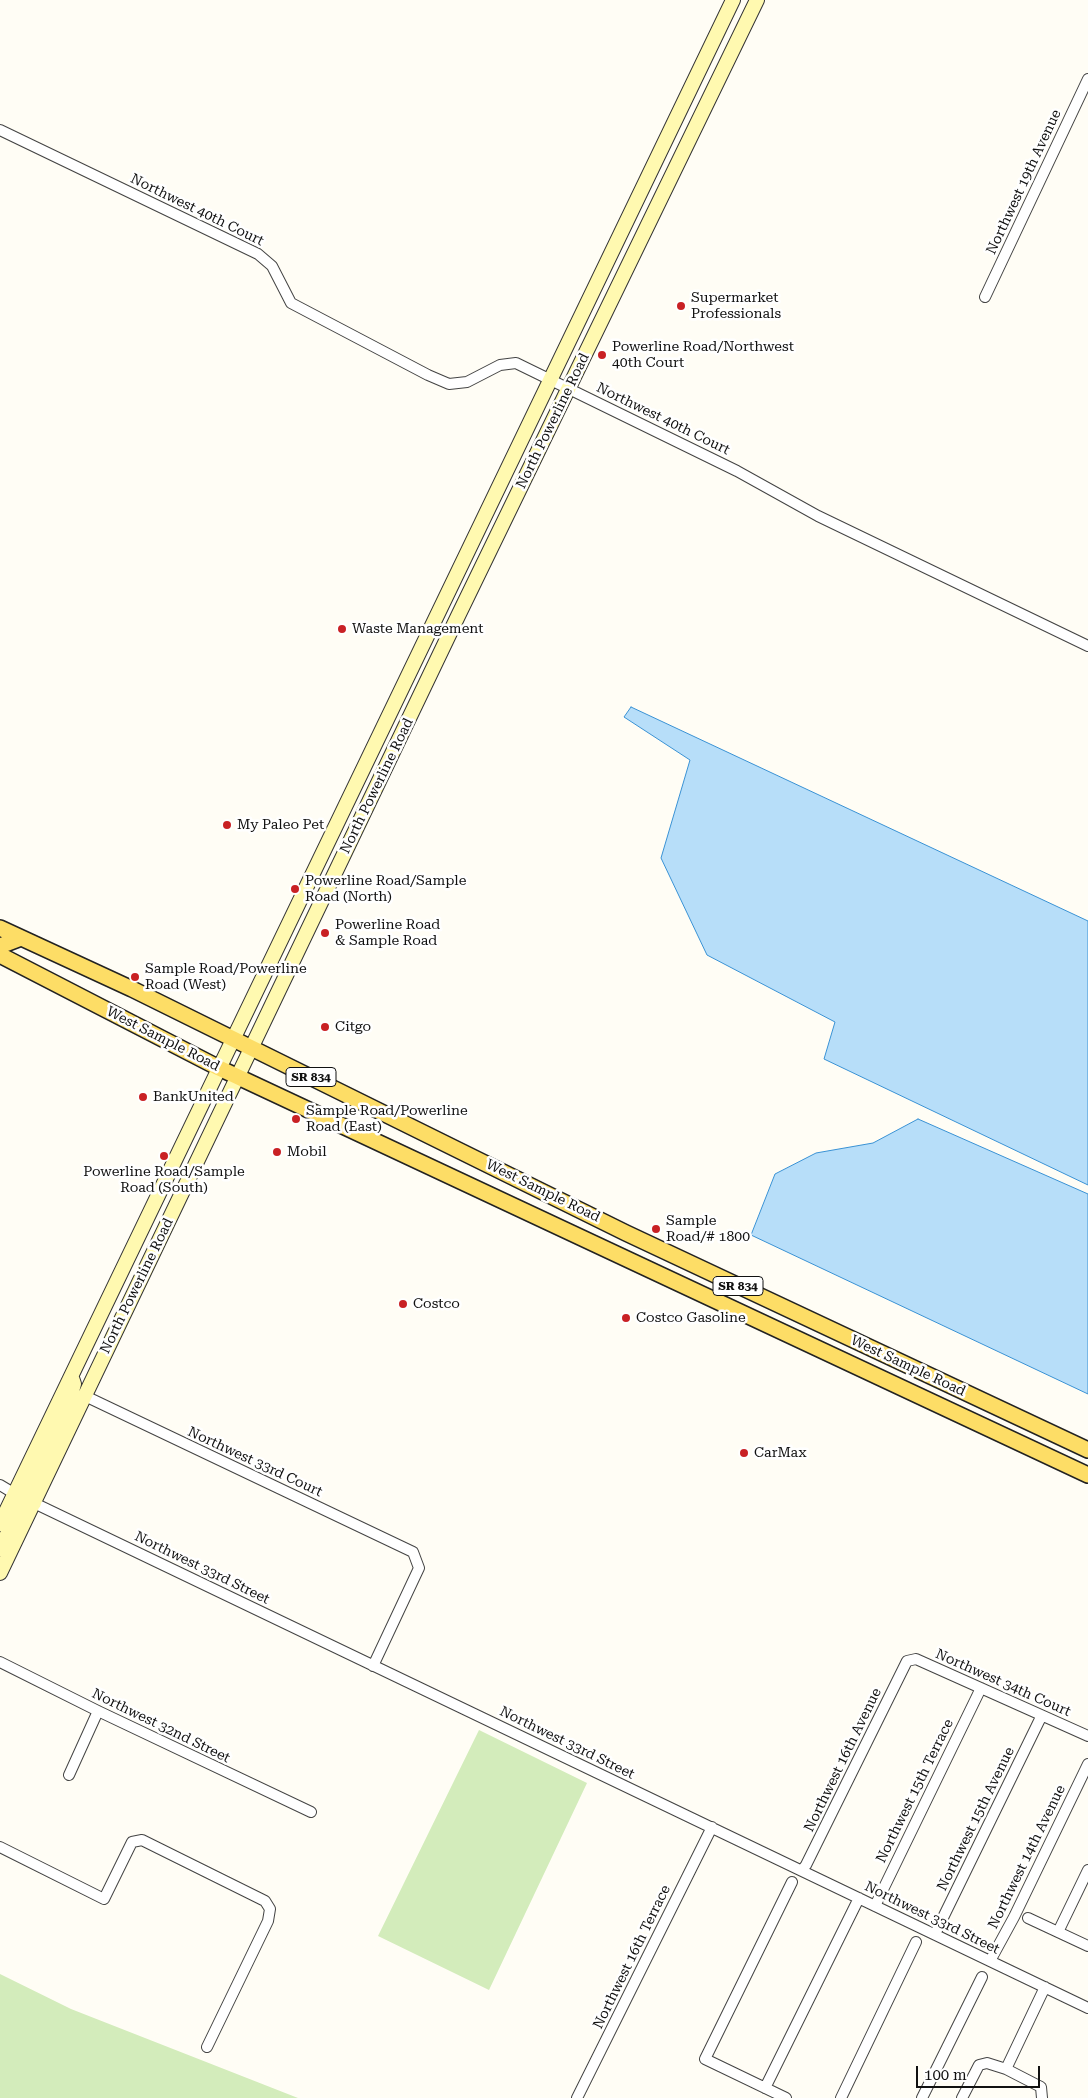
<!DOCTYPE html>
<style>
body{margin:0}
#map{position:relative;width:1088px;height:2098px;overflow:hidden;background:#fffdf5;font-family:"Roboto Serif",serif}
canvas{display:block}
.scale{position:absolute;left:916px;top:2066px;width:124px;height:22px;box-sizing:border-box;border:2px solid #111;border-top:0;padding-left:6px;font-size:15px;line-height:18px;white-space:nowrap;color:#111;-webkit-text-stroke:4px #fff;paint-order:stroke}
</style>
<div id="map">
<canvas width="1088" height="2098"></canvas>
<div class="scale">100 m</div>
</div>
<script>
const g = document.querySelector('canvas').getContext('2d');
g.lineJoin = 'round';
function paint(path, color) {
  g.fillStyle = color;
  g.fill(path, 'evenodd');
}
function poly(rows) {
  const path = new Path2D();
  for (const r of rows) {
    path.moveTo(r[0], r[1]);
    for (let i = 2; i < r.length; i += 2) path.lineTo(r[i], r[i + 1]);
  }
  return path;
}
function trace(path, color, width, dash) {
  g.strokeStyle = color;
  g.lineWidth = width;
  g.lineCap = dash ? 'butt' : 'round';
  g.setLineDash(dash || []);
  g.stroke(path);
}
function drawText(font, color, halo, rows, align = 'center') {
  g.font = font + ' "Roboto Serif",serif';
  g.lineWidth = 5;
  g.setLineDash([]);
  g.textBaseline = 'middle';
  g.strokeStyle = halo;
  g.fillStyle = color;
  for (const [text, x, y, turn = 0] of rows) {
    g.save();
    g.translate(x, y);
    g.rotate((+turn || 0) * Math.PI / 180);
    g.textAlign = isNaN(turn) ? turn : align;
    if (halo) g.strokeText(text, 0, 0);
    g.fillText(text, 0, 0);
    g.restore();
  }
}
paint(poly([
 [479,1730,587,1783,489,1990,378,1936],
 [0,1974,71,2009,298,2098,0,2098]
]), '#d3ecbb');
const water = poly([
 [631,707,1088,921,1088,1185,824,1059,835,1022,707,955,661,858,690,760,624,717,631,707],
 [918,1119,1088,1194,1088,1394,751,1235,775,1174,816,1153,873,1143,918,1119]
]);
paint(water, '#b7def9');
trace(water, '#3a92d4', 1);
const minor = poly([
 [0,130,258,254,272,266,291,303,428,375,449,384,467,382,500,365,516,363,737,471,818,516,1088,646],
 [985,297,1088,79],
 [85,1396,413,1552,419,1568,373,1666],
 [0,1485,15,1494],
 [34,1503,1088,2008],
 [0,1662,98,1711,311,1812],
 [69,1775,98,1711],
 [0,1847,104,1899,132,1842,142,1840,265,1901,270,1909,268,1921,207,2047],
 [802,1870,806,1865,907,1661,916,1659,1088,1736],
 [875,1906,981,1688],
 [1028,1918,1088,1946],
 [1058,1932,1088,1870],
 [935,1934,1041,1717],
 [990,1961,1014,1917,1088,1764],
 [1006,2069,1045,1987],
 [765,2088,859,1898],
 [577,2098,712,1827],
 [786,2098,705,2059,792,1882],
 [841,2098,916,1942],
 [922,2098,982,1977],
 [962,2098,979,2065,987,2063,1006,2069,1041,2087,1042,2098]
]);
const secondary = poly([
 [34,1503,29,1496,31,1479,69,1402,74,1384,72,1378],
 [0,1524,733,0],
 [0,1549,19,1509,20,1502,15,1494],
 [0,1573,458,616,757,0]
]);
const primary = poly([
 [0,928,132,989,626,1233,1088,1450],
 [0,946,21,938],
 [0,955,219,1068,1088,1475]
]);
trace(minor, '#444', 12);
trace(secondary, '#333', 16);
trace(primary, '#222', 18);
trace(minor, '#fff', 10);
trace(secondary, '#fff9b0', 14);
trace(primary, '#fddd66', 15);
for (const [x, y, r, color] of [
 [681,306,5,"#c92124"],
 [602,355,5,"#c92124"],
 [342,629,5,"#c92124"],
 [227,825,5,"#c92124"],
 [295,889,5,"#c92124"],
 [325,933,5,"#c92124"],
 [135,977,5,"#c92124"],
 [325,1027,5,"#c92124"],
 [143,1097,5,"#c92124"],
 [296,1119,5,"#c92124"],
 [277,1152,5,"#c92124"],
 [164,1156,5,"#c92124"],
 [656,1229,5,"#c92124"],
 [403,1304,5,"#c92124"],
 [626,1318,5,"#c92124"],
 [744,1453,5,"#c92124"]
]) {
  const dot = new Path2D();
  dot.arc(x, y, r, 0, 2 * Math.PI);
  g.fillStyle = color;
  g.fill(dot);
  trace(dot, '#fff', 2);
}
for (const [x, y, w] of [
 [311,1077,50],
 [738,1286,50]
]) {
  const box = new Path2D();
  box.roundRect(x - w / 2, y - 9.5, w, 19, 4);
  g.fillStyle = '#fff';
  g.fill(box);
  trace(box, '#111', 1);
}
drawText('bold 12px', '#111', null, [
 ["SR 834",311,1077],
 ["SR 834",738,1286]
]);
drawText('14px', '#111', '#fff', [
 ["Northwest 19th Avenue",1024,182,-65],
 ["Northwest 40th Court",197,210,26],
 ["Northwest 40th Court",663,419,26],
 ["North Powerline Road",553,421,-64],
 ["North Powerline Road",377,786,-64],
 ["West Sample Road",163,1039,27],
 ["West Sample Road",543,1191,26],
 ["North Powerline Road",137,1286,-64],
 ["West Sample Road",908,1366,25],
 ["Northwest 33rd Court",255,1462,25],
 ["Northwest 33rd Street",202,1568,26],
 ["Northwest 34th Court",1003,1683,24],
 ["Northwest 32nd Street",161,1726,26],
 ["Northwest 33rd Street",567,1743,26],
 ["Northwest 16th Avenue",843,1760,-64],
 ["Northwest 15th Terrace",915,1791,-64],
 ["Northwest 15th Avenue",976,1819,-64],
 ["Northwest 14th Avenue",1027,1857,-64],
 ["Northwest 33rd Street",932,1918,26],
 ["Northwest 16th Terrace",632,1957,-64]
]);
drawText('14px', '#111', '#fff', [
 ["Supermarket",691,298],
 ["Professionals",691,314],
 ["Powerline Road/Northwest",612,347],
 ["40th Court",612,363],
 ["Waste Management",352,629],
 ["My Paleo Pet",237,825],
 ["Powerline Road/Sample",305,881],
 ["Road (North)",305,897],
 ["Powerline Road",335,925],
 ["& Sample Road",335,941],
 ["Sample Road/Powerline",145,969],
 ["Road (West)",145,985],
 ["Citgo",335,1027],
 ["BankUnited",153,1097],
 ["Sample Road/Powerline",306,1111],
 ["Road (East)",306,1127],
 ["Mobil",287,1152],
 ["Powerline Road/Sample",164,1172,"center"],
 ["Road (South)",164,1188,"center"],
 ["Sample",666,1221],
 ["Road/# 1800",666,1237],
 ["Costco",413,1304],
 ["Costco Gasoline",636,1318],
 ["CarMax",754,1453]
], 'left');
</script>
